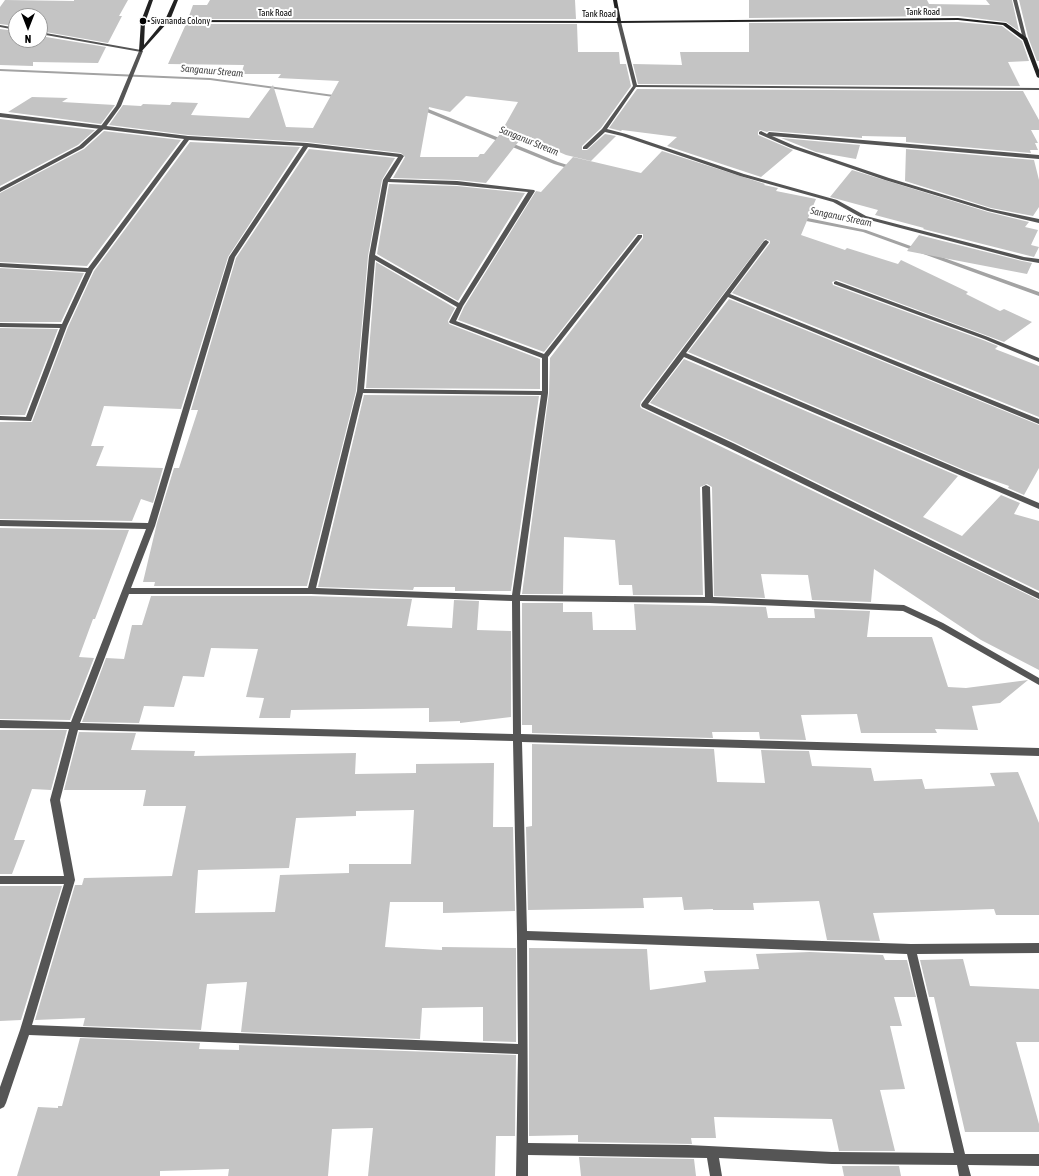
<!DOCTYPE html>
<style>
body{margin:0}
#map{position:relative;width:1039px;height:1176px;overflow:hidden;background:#fff;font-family:"Asap Condensed",sans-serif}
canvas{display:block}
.north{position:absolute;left:8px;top:8px;width:40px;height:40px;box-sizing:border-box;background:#fff;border:1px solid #999;border-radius:50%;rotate:180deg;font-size:11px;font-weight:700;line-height:16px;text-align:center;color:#000}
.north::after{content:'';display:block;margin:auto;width:14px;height:18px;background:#000;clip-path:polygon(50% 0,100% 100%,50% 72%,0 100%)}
</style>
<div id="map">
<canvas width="1039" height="1176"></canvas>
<div class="north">N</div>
</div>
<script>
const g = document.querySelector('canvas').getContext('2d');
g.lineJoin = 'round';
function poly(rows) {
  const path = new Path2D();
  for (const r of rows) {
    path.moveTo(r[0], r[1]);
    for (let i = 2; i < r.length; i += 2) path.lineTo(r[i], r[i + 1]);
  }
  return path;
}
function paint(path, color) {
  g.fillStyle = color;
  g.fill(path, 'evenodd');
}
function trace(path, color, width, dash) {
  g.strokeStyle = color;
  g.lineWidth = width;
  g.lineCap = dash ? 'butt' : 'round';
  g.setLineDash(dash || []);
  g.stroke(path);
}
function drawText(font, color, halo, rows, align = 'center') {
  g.font = font + ' "Asap Condensed",sans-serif';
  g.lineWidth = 4;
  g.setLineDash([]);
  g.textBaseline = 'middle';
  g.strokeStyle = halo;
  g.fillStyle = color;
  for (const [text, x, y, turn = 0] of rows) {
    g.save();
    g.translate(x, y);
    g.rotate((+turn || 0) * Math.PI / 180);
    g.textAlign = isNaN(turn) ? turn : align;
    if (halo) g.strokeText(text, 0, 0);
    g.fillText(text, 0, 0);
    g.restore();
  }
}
paint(poly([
 [0,69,210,78,341,96,343,97,341,98,210,80,0,71,0,69],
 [417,106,421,106,558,162,577,168,574,170,554,164,417,108,417,106],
 [798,216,866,230,1039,292,1039,296,863,232,796,219,795,218,798,216]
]), '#a3a3a3');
paint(poly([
 [5,0,74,1,74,0,128,0,119,16,122,16,108,43,40,31,40,16,16,16,16,26,0,24,0,7],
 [210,0,575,0,576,19,188,19,193,5,207,5],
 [749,0,927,0,929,4,990,5,986,0,1012,0,1019,31,1006,22,958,16,749,18],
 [1019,0,1039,0,1039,61,1037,61,1028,37],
 [958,22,1002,26,1022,41,1029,61,1008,62,1020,86,638,84,633,64,682,65,680,52,749,52,749,23],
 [186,24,577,24,578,52,619,52,620,64,626,64,631,86,601,128,582,146,582,150,587,150,605,134,616,136,591,161,566,155,523,136,486,183,457,180,393,178,405,157,401,153,307,142,188,135,109,125,123,105,141,106,143,104,170,105,172,102,198,103,191,115,249,118,273,85,286,127,313,128,339,81,278,78,281,74,241,74,244,65,168,64],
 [466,96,518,102,500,134,484,154,480,154,478,157,420,157,429,107,450,112],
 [0,29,16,31,16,40,40,40,40,36,106,47,98,63,33,62,33,66,0,65],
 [637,89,1023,91,1039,120,1039,130,1031,130,1038,143,1035,143,1038,150,1030,150,1031,153,906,142,906,137,862,136,862,138,769,131,767,132,760,130,758,132,758,135,793,150,761,177,667,146,677,137,622,130,621,131,609,128],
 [32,97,68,98,62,102,115,105,101,124,8,112],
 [0,119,95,130,78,145,0,186],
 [104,131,181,140,87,266,0,262,0,193,84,149],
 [781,138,860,145,856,159,816,152],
 [190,142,300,147,228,257,181,409,104,406,91,446,104,446,96,466,163,468,153,503,141,499,132,521,0,519,0,422,32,422,68,327,94,271],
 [309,149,395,158,382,180,368,256,356,391,307,586,154,586,155,582,143,582,157,523,174,468,179,468,198,410,191,410,236,258],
 [906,149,1034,160,1039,180,1039,207,1033,216,991,208,905,181],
 [662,151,765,184,764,185,778,188,776,191,816,199,801,235,845,250,847,248,898,264,901,260,968,292,966,294,1000,311,1004,309,1032,322,1004,342,837,280,832,282,833,285,983,340,998,346,995,349,1039,366,1039,417,732,293,770,243,770,241,765,239,641,402,640,406,641,408,1039,600,1039,670,981,640,874,569,871,602,812,600,808,575,761,574,765,598,714,596,712,487,707,484,700,487,703,595,633,595,632,585,619,585,615,540,564,537,563,594,522,594,549,393,550,358,643,238,643,234,637,234,544,352,458,320,464,307,536,191,541,192,573,157,641,173],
 [852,170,988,212,1029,222,1025,227,1038,230,1031,245,1039,247,1034,257,923,229,924,228,875,215,878,210,830,197],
 [389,184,457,186,525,193,458,301,377,254],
 [919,235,1022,261,1032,263,1027,274,907,251],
 [376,262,455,308,448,321,449,324,540,359,540,389,366,388],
 [0,268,84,273,61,322,0,322],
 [729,299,1039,425,1039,468,1024,495,1008,488,1009,486,969,472,688,352],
 [0,328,58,329,25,415,0,415],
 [684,359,958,476,923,517,962,536,1001,495,1020,503,1014,514,1039,521,1039,591,734,442,650,403],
 [364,395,539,396,511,591,455,591,455,587,414,587,413,590,318,587],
 [0,528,129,530,95,619,93,619,79,657,94,658,70,720,0,719],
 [151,596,311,596,412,599,407,626,452,628,454,600,479,601,477,630,511,631,511,717,460,723,460,721,429,722,429,708,291,710,290,718,259,718,264,698,246,697,258,649,211,648,204,677,183,676,174,707,144,706,139,723,82,722,106,658,124,659,132,625,142,625],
 [522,603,563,603,563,612,592,612,593,630,636,630,634,604,766,607,768,618,815,618,814,609,870,611,867,637,932,637,948,687,966,688,1028,680,1000,703,972,706,978,730,935,729,937,733,861,733,857,714,801,715,806,740,760,739,759,732,712,732,713,738,532,733,532,725,522,725],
 [0,730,67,730,51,790,32,789,14,840,25,840,12,874,0,874],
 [79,732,136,733,131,750,195,751,194,756,356,753,355,774,416,773,416,764,494,763,493,827,513,827,515,911,443,913,443,902,390,902,385,947,442,950,442,947,516,948,516,1042,483,1041,483,1007,422,1008,420,1039,241,1032,247,982,207,984,201,1030,83,1026,85,1018,35,1020,75,885,82,885,84,878,172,876,186,806,143,806,146,790,64,790],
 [414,810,411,864,349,864,349,873,280,875,275,912,195,913,198,870,289,868,296,818,356,816,356,811],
 [532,744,714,749,717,782,765,783,761,750,809,751,812,766,871,768,874,781,922,779,925,789,995,786,990,773,1018,772,1039,823,1039,915,996,915,994,909,873,913,880,941,827,940,819,901,753,903,754,910,713,910,713,909,684,910,682,897,643,898,644,908,528,910,526,827,532,826],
 [0,886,62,886,21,1020,0,1021],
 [529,948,647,949,650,990,706,982,704,971,759,969,756,954,810,952,883,955,885,960,907,960,916,997,894,997,902,1026,890,1026,905,1089,880,1090,895,1151,839,1151,832,1119,714,1117,716,1138,691,1138,692,1144,578,1142,578,1135,529,1136],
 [963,959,970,986,1039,989,1039,1042,1016,1042,1039,1124,1039,1132,965,1132,934,997,929,997,920,960],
 [80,1038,200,1043,199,1049,239,1050,239,1045,516,1055,515,1136,496,1136,495,1176,368,1176,373,1128,332,1129,328,1176,228,1176,229,1169,160,1171,160,1176,17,1176,38,1107,58,1108,58,1106,62,1106],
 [579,1157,694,1159,696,1176,581,1176],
 [842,1166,899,1166,901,1176,844,1176]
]), '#c4c4c4');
paint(poly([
 [1013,0,1017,0,1027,40,1023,39,1013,0],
 [619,21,621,22,637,85,1039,88,1039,90,636,87,607,129,626,134,744,174,837,200,866,216,1024,257,1039,259,1039,263,1022,260,862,218,833,202,740,176,622,136,605,132,587,149,583,149,583,147,602,129,633,86,617,22,619,21],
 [0,25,16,28,16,30,0,27,0,25],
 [40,32,141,50,143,51,141,52,40,34,40,32],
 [0,113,188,136,307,143,401,154,404,156,390,179,457,181,534,190,535,191,463,306,456,321,544,354,638,235,642,235,642,237,548,357,548,393,520,595,705,597,702,487,706,485,710,487,713,597,904,605,943,623,1039,678,1039,685,937,627,903,611,709,603,520,601,521,734,1039,748,1039,756,522,742,527,931,911,944,1039,943,1039,953,917,954,965,1154,1039,1154,1039,1166,968,1165,971,1176,959,1176,957,1165,832,1164,719,1158,722,1176,710,1176,707,1158,528,1155,528,1176,516,1176,518,1054,29,1035,6,1103,4,1107,0,1109,0,1087,20,1030,64,884,0,884,0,876,64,876,50,800,69,729,0,728,0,720,71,722,146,529,0,526,0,520,148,523,229,257,303,146,189,140,93,270,67,326,31,421,0,420,0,416,26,417,60,328,0,327,0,323,62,324,86,272,0,267,0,263,88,268,184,139,0,117,0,113],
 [308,147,398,157,383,180,369,256,357,391,308,588,131,588,155,526,235,257,308,147],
 [388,182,457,185,528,192,459,303,375,255,388,182],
 [375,260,457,307,449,322,450,323,542,358,542,391,364,389,375,260],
 [363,393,541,395,512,595,316,588,363,393],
 [129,594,311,594,512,601,513,734,80,723,129,594],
 [78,730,513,741,517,935,518,1044,32,1025,75,880,60,800,78,730],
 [527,940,907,954,954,1153,832,1152,688,1145,528,1143,527,940],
 [761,131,767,134,769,132,1039,155,1039,159,772,136,795,146,889,178,991,209,1039,219,1039,223,988,211,885,180,791,148,759,134,759,132,761,131],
 [766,240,769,242,730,294,1039,419,1039,424,728,297,686,353,1039,503,1039,509,684,357,648,404,733,443,1039,593,1039,599,727,447,642,407,641,405,642,403,764,241,766,240],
 [836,281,988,337,1039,358,1039,362,984,339,834,284,834,282,836,281]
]), '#555');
paint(poly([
 [141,50,143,51,121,106,105,128,83,148,0,192,0,188,79,146,101,126,116,106,139,51,141,50]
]), '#555');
paint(poly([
 [149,0,153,0,146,20,165,20,174,0,178,0,170,20,617,21,613,0,617,0,621,21,958,18,1006,23,1027,38,1039,70,1039,78,1037,77,1023,40,1003,25,958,20,619,23,168,22,141,52,139,51,141,21,149,0],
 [145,22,163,22,144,45,145,22]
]), '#222');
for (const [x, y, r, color] of [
 [143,21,4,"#000"]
]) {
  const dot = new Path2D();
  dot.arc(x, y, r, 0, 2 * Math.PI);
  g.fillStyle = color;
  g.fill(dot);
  trace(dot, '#fff', 1.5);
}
drawText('9px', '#000', '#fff', [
 ["Tank Road",923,12],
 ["Tank Road",275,13],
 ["Tank Road",599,14]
]);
drawText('9px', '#000', '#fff', [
 ["Sivananda Colony",151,21]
], 'left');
drawText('italic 10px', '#444', '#fff', [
 ["Sanganur Stream",212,71,5],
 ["Sanganur Stream",529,141,22],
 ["Sanganur Stream",841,217,12]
]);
</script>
